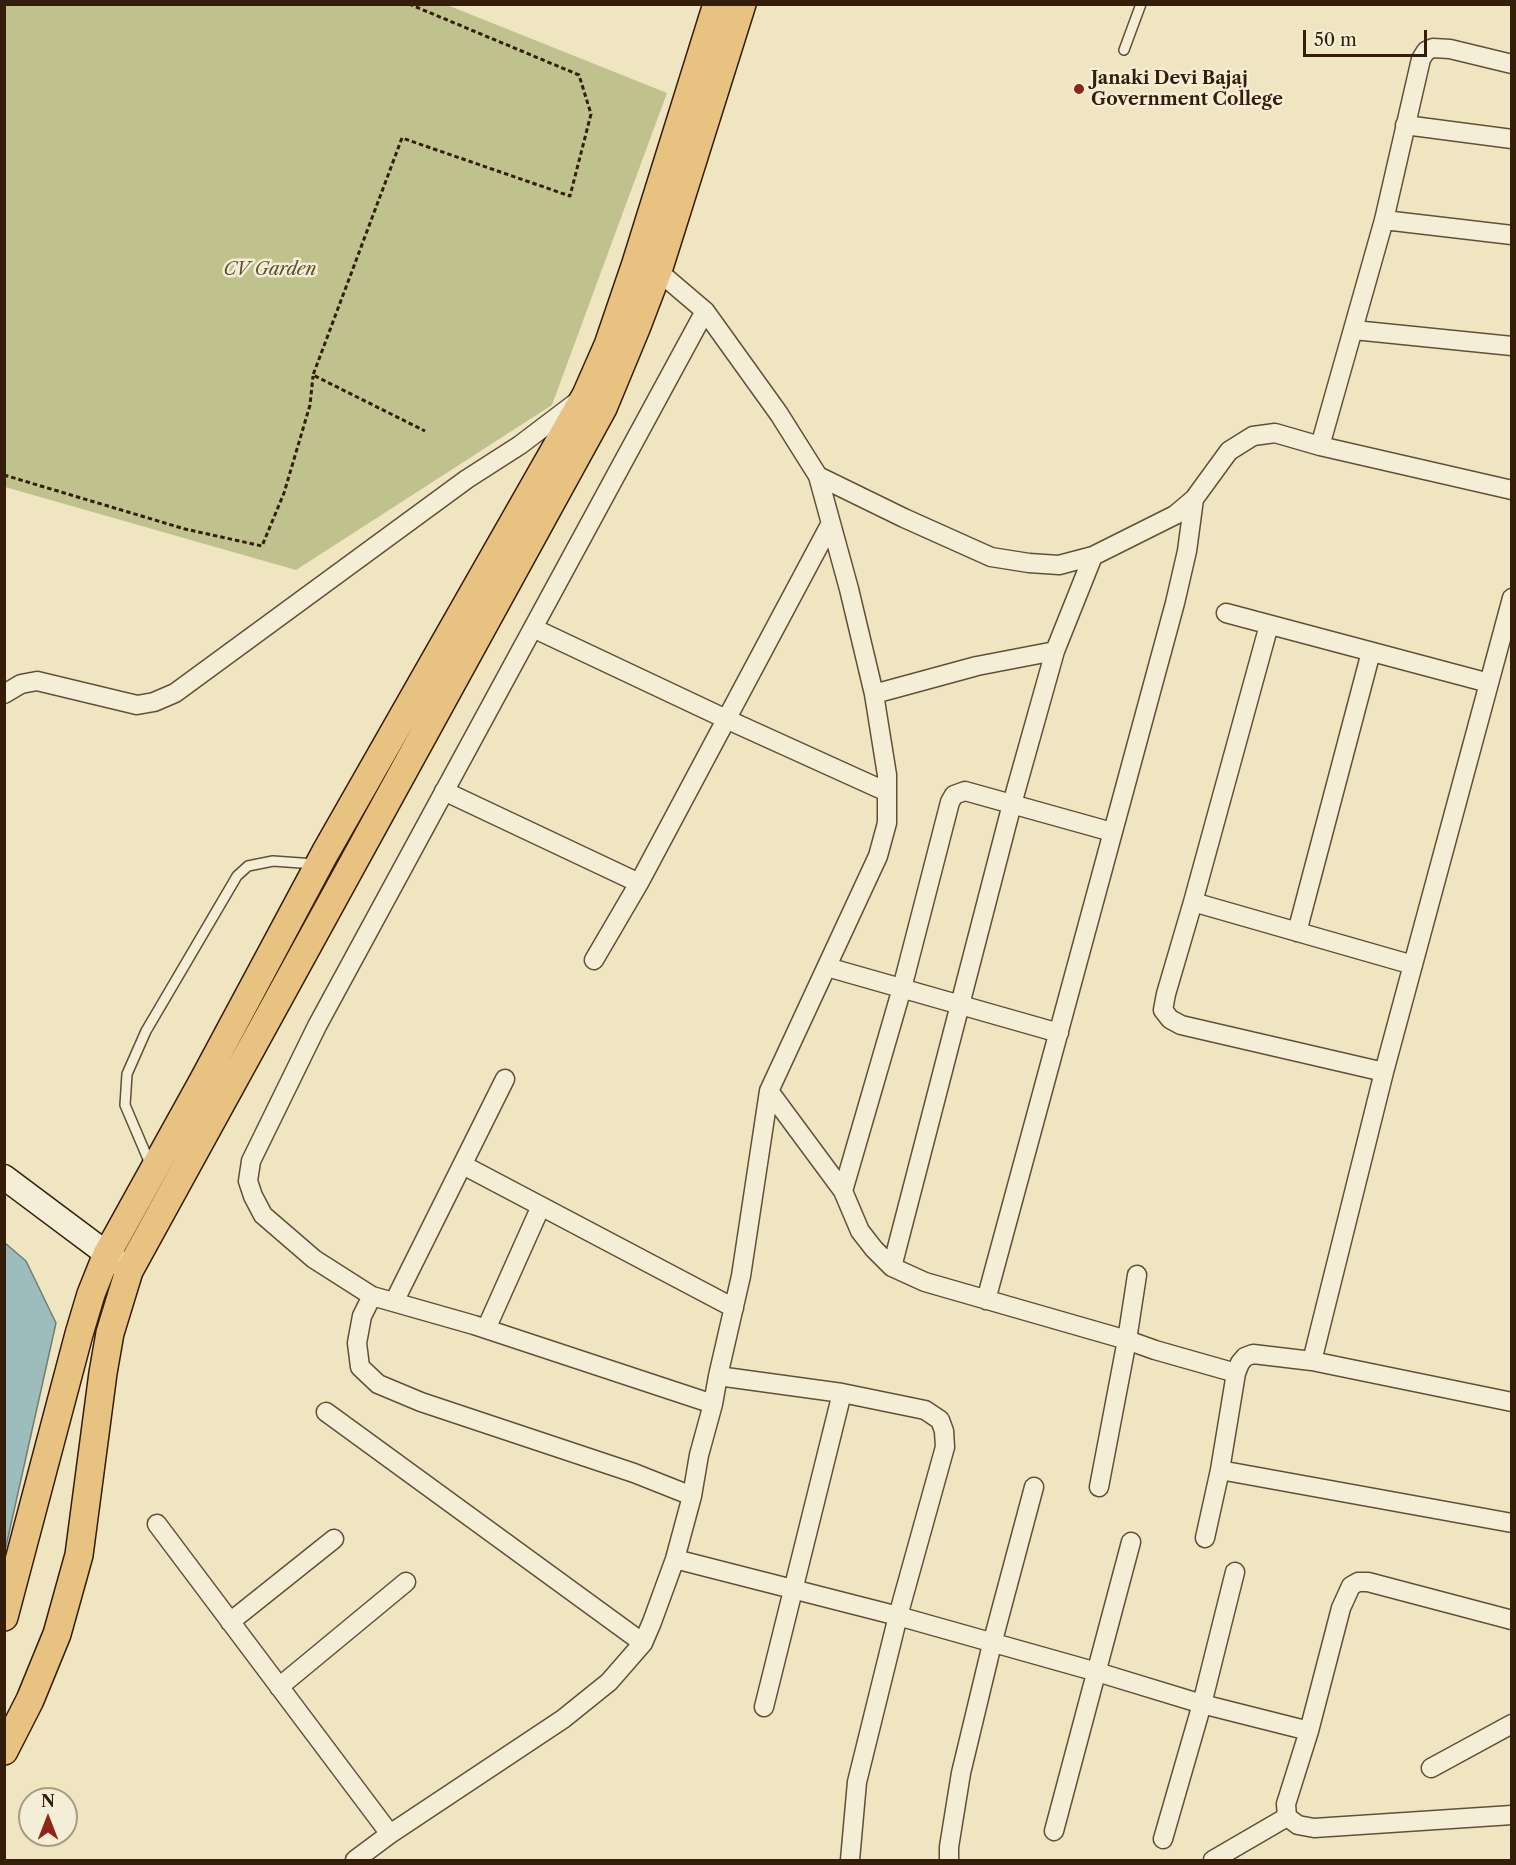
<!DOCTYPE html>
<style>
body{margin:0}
#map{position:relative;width:1516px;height:1865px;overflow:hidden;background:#efe5c1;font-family:"Libre Caslon Text",serif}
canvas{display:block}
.frame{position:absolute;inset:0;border:6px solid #341d09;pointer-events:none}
.north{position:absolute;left:18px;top:1787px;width:60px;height:60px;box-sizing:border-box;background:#f5eed7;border:2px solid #a89a85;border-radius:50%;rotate:0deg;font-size:16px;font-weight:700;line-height:24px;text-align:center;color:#341d09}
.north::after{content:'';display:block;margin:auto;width:21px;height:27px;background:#8f2418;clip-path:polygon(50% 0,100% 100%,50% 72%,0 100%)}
.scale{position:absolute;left:1303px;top:30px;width:124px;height:27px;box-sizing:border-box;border:3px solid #341d09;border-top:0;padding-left:8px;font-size:18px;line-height:21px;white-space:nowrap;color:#341d09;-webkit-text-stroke:4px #f5eed7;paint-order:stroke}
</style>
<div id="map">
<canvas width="1516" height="1865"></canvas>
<div class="frame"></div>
<div class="north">N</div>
<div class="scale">50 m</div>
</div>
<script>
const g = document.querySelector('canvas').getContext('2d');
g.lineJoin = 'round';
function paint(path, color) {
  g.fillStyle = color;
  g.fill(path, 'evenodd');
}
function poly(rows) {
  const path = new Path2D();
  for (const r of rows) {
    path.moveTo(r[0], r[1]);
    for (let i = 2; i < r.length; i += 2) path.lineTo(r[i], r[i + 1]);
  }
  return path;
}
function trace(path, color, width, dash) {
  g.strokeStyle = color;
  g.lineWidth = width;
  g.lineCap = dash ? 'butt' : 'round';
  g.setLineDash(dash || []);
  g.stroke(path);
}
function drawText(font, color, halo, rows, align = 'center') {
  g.font = font + ' "Libre Caslon Text",serif';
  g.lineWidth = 5;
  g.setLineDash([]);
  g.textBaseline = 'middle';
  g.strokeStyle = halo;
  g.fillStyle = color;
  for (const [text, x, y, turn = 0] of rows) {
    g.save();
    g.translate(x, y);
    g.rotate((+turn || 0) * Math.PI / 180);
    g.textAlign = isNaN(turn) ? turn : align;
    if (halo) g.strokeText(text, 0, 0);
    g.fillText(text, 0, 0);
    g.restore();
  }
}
paint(poly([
 [4,5,447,5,667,93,552,405,296,570,5,487]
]), '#c0c28e');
const water = poly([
 [5,1243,26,1261,56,1323,5,1551,5,1243]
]);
paint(water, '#9cbdbb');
trace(water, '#727d74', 1.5);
const lane = poly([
 [1124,50,1141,4],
 [151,1166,125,1105,127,1074,146,1031,237,876,248,866,273,861,315,864]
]);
const street = poly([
 [1405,125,1512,139],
 [1384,220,1512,235],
 [705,311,317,1026,251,1161,248,1181,253,1196,263,1215,314,1259,372,1296,474,1325,713,1404],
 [1354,330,1512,346],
 [1320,446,1384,220,1421,59,1426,51,1433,48,1450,49,1512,64],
 [818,476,904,518,991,557,1029,563,1059,565,1093,556,1175,515,1194,499,1229,451,1253,436,1275,433,1320,446,1512,490],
 [1226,613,1489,683],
 [1269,625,1193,902,1166,994,1163,1010,1170,1019,1181,1025,1384,1072],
 [533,628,726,719,887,792],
 [4,694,21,684,37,681,137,705,154,702,175,693,467,479,520,445,578,401],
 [874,694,977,666,1055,651],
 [444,791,639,883],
 [1193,902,1413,965],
 [1297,932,1371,652],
 [594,960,639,883,831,523],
 [827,967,1059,1033],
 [769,1091,843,1191,860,1231,874,1249,892,1267,925,1282,1127,1340,1155,1350,1236,1373],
 [463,1165,734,1308],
 [843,1191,902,988,950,802,954,795,965,791,1112,832],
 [892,1267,1012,804,1055,651,1093,556],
 [372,1296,362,1316,357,1343,360,1367,378,1384,421,1402,634,1473,692,1496],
 [986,1300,1175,603,1187,551,1194,499],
 [394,1302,505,1079],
 [486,1329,541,1206],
 [1312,1361,1384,1072,1512,598],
 [718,1376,842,1393,925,1410,940,1420,944,1431,945,1447,898,1616,857,1782,850,1860],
 [326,1412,643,1643],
 [1220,1470,1512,1523],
 [1099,1487,1127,1340,1137,1275],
 [157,1524,390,1834],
 [1205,1538,1220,1470,1236,1373,1240,1363,1245,1357,1253,1354,1312,1361,1512,1402],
 [675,1559,898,1616,1097,1672,1202,1704,1309,1731],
 [1512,1620,1368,1582,1358,1582,1351,1586,1341,1608,1309,1731,1286,1804,1287,1817,1298,1825,1314,1828,1512,1815],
 [230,1622,334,1539],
 [279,1687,406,1582],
 [764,1707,842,1393],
 [1431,1768,1512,1724],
 [1054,1831,1131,1542],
 [1163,1839,1202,1704,1235,1572],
 [355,1860,390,1834,563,1719,609,1682,643,1643,652,1622,675,1559,692,1496,699,1455,713,1404,718,1376,741,1276,769,1091,878,856,887,823,887,775,874,694,849,589,818,476,779,414,705,311,658,271,649,268],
 [949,1860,949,1847,961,1773,992,1644,1034,1487],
 [1213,1860,1287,1817]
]);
const secondary = poly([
 [4,1177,123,1266]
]);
const primary = poly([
 [4,1617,79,1334,91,1294,107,1254,204,1079,325,853,586,395,608,345,636,263,717,4],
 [4,1751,30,1700,57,1634,79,1555,103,1373,110,1333,129,1271,603,408,637,326,658,271,742,4]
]);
trace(lane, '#634f37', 12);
trace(street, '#634f37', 21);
trace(secondary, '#341d09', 27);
trace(primary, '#341d09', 30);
trace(poly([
 [409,4,579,75,591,114,570,196,402,138,313,375,425,431],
 [4,475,185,529,262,546,284,493,310,405,313,376]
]), '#341d09', 3, [4.5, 3]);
trace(lane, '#f5eed7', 9);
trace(street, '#f5eed7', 18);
trace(secondary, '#f5eed7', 24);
trace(primary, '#e8c280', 27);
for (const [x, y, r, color] of [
 [1079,89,6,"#8f2418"]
]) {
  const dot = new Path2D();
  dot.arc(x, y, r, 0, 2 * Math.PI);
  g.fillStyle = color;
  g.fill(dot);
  trace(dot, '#f5eed7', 2);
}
drawText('bold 18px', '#341d09', '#f5eed7', [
 ["Janaki Devi Bajaj",1091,79],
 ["Government College",1091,100]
], 'left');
drawText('italic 18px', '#5e4f31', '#f5eed7', [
 ["CV Garden",270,270]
]);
</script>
